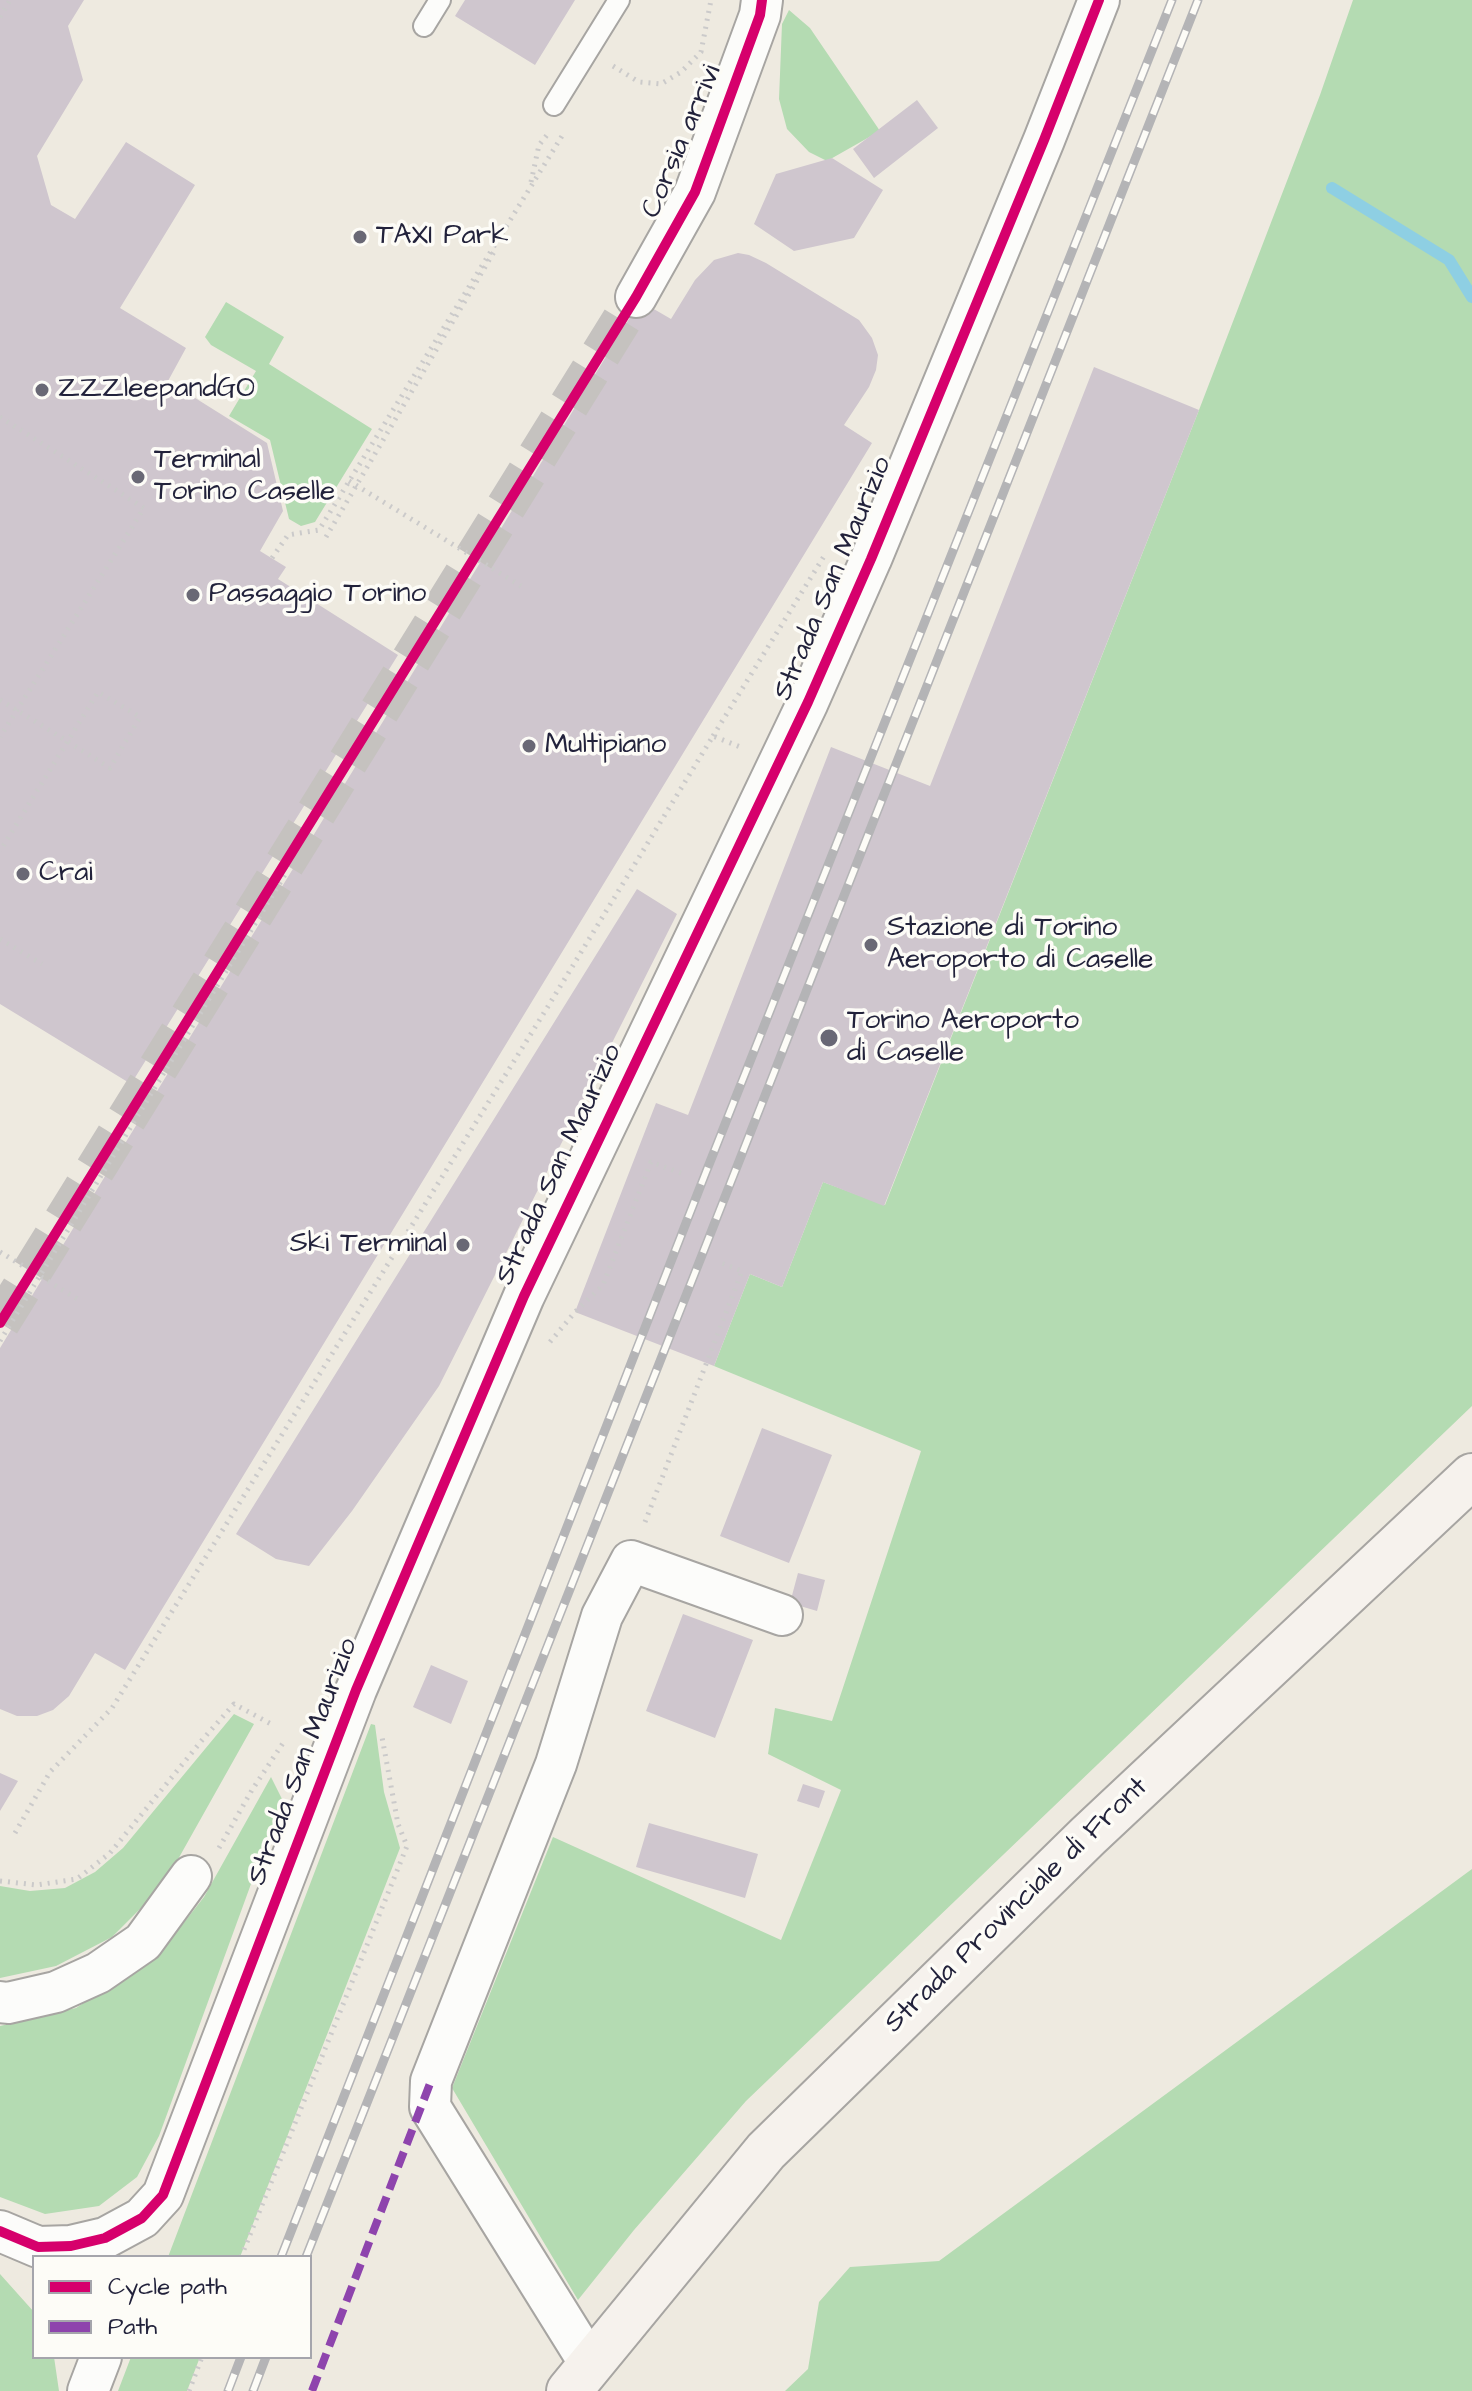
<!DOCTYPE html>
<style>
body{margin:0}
#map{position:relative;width:1472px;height:2391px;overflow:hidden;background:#eeeae0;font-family:"Architects Daughter",sans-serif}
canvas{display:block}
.legend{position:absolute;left:32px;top:2255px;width:280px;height:104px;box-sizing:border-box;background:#fdfcf7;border:2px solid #a5a5ac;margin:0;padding:10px 14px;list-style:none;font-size:24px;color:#22223b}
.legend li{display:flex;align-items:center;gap:16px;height:40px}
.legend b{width:40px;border:2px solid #a5a5ac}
</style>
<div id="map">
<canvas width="1472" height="2391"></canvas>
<ul class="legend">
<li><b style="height:10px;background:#d6006c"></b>Cycle path</li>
<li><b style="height:10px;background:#8e44ad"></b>Path</li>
</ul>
</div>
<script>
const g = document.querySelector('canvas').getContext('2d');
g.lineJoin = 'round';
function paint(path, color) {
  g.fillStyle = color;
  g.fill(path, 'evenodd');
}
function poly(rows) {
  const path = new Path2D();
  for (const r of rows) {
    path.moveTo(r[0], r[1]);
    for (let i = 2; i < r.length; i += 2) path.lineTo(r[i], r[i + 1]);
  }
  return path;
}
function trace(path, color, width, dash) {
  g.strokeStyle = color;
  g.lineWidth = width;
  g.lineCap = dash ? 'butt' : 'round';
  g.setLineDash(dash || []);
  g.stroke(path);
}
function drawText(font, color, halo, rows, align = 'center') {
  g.font = font + ' "Architects Daughter",sans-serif';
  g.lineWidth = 7;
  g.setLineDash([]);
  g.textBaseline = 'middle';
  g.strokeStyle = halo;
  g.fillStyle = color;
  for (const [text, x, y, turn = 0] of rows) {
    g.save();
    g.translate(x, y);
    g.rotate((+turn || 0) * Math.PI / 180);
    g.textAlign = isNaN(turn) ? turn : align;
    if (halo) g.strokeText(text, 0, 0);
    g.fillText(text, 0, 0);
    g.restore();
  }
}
paint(poly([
 [1353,0,1472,0,1472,1406,746,2101,634,2230,578,2300,452,2088,553,1837,781,1940,841,1790,768,1754,775,1708,832,1721,921,1451,714,1366,750,1274,782,1287,823,1182,885,1205,1199,410,1320,95],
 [789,10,810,28,880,131,827,161,809,152,787,129,779,99,782,24],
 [226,302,284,337,269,364,372,429,315,522,301,526,289,519,270,440,229,416,256,371,211,345,205,337],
 [234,1714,254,1724,163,1886,112,1937,56,1966,0,1978,0,1886,30,1891,65,1888,95,1872,123,1848],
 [371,1724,375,1725,384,1792,400,1848,240,2257,168,2257],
 [271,1777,282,1799,159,2136,137,2177,99,2206,45,2214,0,2197,0,2026,76,2008,160,1953,204,1897],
 [1472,1869,1472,2391,785,2391,808,2369,819,2302,850,2267,939,2261],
 [0,2274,34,2312,34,2357,54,2357,59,2391,0,2391],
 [131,2357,200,2357,187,2391,118,2391]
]), '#b4dbb2');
trace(poly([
 [1332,188,1449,260,1472,297]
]), '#8ecfe3', 12);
paint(poly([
 [0,0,84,0,68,26,83,80,37,156,51,205,75,219,126,142,195,185,120,308,186,348,168,381,267,443,283,511,260,551,286,567,278,579,398,655,131,1084,0,1004],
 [465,0,575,0,535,65,455,16],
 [917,100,938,128,874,178,853,149],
 [832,158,883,190,854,238,794,251,754,224,776,174],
 [738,253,749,255,766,263,859,320,872,338,878,355,876,370,869,387,844,425,872,443,125,1670,95,1653,69,1696,53,1710,37,1716,17,1716,0,1709,0,1348,640,301,671,319,695,280,714,260],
 [1094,367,1199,410,884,1206,823,1182,782,1287,750,1274,714,1366,575,1312,656,1103,688,1115,831,747,930,786],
 [637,889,677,914,439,1386,352,1511,309,1566,276,1559,236,1534],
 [762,1428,832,1455,789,1563,720,1536],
 [798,1573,825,1580,817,1611,790,1603],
 [683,1614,753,1640,715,1738,646,1711],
 [431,1665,468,1681,451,1724,413,1707],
 [0,1773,18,1781,0,1811],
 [803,1784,825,1791,819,1808,797,1801],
 [649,1823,758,1854,745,1898,636,1867]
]), '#cfc6ce');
trace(poly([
 [0,1323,636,297]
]), '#c5c2bf', 40, [40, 20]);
const service = poly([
 [424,26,440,0],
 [554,105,619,0]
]);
const minor = poly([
 [636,297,695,192,760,15,762,0],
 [0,2002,8,2003,56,1992,98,1973,143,1942,191,1876],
 [0,2231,38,2247,71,2246,105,2238,142,2218,163,2195,356,1690,524,1296,808,702,871,559,1044,140,1099,0],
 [590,2364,430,2107,431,2081,556,1764,602,1616,631,1561,782,1615],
 [88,2391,101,2357]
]);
const secondary = poly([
 [569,2391,766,2151,1088,1836,1472,1476]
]);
trace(service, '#a7a5a2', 24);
trace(minor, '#a7a5a2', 44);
trace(secondary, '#a7a5a2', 48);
trace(poly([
 [0,17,10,0],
 [613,66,639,82,661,84,681,72,701,52,711,0],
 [531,182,539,145,547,135],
 [0,417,144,508,0,737],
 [349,481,521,586],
 [326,537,495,250],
 [272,558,288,535,319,530,562,136],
 [0,700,33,720,110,768,140,717,98,692,0,851],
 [713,736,826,553],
 [0,939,42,964],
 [0,1252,79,1300],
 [0,1341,286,873],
 [550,1342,575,1312,603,1285,651,1162,681,1173],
 [645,1522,742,1271,721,1263],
 [15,1833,50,1772,112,1708,547,1008,713,736,743,748],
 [219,1848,252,1790,285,1740],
 [0,1881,37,1885,77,1879,110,1853,203,1739,234,1704,273,1725],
 [241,2257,407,1846,398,1824,382,1737],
 [189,2391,202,2357]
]), '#cbcaca', 5, [2, 6]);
trace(service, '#fcfcfa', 20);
trace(minor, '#fcfcfa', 40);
trace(secondary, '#f6f2ed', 44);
const rail = poly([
 [281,2257,706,1172,1172,0],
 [306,2257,1198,0],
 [228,2391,241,2357],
 [253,2391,266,2357]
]);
trace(rail, '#b4b4b6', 9);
trace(rail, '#fdfcf7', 6, [18]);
trace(poly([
 [312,2391,431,2081]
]), '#8e44ad', 8, [16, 8]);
trace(poly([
 [0,1323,636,297,695,192,760,15,762,0],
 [0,2231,38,2247,71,2246,105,2238,142,2218,163,2195,356,1690,524,1296,808,702,871,559,1044,140,1099,0]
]), '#d6006c', 10);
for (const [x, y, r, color] of [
 [360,237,8,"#696875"],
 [42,390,8,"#696875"],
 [138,477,8,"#696875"],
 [193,595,8,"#696875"],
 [529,746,8,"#696875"],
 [23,874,8,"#696875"],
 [871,945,8,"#696875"],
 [829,1038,10,"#696875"],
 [463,1245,8,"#696875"]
]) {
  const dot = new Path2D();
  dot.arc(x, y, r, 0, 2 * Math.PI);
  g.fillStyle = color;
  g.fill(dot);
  trace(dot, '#fdfcf7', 3);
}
drawText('28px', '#22223b', '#fdfcf7', [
 ["Corsia arrivi",683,142,-67],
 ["Strada San Maurizio",834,579,-67],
 ["Strada San Maurizio",560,1165,-65],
 ["Strada San Maurizio",304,1762,-69],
 ["Strada Provinciale di Front",1017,1906,-44]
]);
drawText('28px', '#22223b', '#fdfcf7', [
 ["TAXI Park",376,237],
 ["ZZZleepandGO",58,390],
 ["Terminal",154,461],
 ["Torino Caselle",154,493],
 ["Passaggio Torino",209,595],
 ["Multipiano",545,746],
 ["Crai",39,874],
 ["Stazione di Torino",887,929],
 ["Aeroporto di Caselle",887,961],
 ["Torino Aeroporto",847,1022],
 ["di Caselle",847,1054],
 ["Ski Terminal",447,1245,"right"]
], 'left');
</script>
